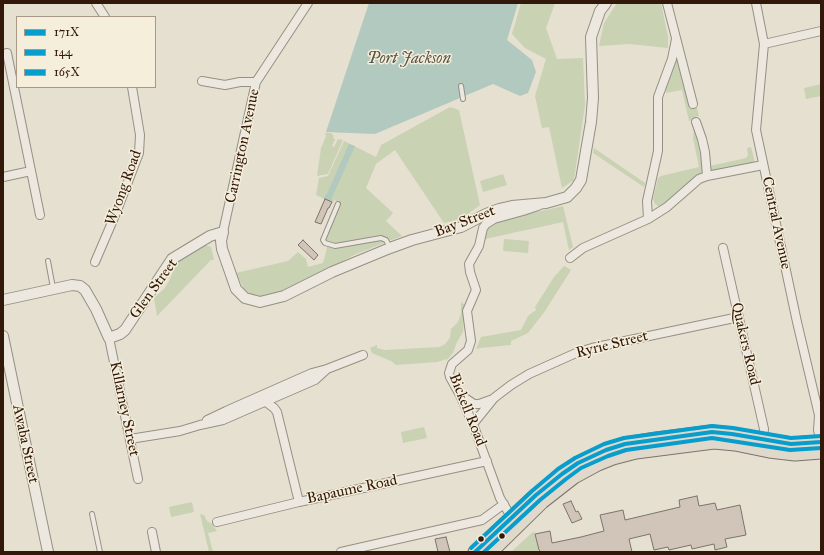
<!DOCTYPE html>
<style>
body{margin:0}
#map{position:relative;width:824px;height:555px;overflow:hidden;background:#e6e0d0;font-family:"IM FELL Great Primer",serif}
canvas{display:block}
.frame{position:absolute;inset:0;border:4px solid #311809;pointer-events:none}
.legend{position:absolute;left:16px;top:16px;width:140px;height:72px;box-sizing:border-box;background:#f5eedb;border:1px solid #a79887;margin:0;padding:5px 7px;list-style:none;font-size:12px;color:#311809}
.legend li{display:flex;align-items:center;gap:8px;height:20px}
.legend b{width:20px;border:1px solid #a79887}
</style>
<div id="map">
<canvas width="824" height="555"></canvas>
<div class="frame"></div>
<ul class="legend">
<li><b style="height:5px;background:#079dcc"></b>171X</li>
<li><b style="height:5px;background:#079dcc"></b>144</li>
<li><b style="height:5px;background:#079dcc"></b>165X</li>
</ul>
</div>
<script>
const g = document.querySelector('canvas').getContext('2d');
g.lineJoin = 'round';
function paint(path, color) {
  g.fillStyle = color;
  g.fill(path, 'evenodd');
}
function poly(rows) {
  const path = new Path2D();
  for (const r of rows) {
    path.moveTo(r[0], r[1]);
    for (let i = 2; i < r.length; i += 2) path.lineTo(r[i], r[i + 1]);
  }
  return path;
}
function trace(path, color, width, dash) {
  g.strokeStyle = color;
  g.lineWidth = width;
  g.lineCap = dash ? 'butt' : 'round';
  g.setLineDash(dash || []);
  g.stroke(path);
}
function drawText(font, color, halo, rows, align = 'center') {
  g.font = font + ' "IM FELL Great Primer",serif';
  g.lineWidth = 3;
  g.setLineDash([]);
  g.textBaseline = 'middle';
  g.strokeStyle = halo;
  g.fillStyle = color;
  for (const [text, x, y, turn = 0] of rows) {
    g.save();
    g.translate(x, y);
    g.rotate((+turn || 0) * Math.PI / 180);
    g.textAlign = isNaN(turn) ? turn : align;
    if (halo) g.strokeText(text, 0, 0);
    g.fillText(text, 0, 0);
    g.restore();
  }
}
paint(poly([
 [521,3,555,3,546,28,557,59,583,58,585,105,574,180,562,188,549,127,542,128,535,96,546,59,525,48,512,34],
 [617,3,661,3,668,37,668,48,629,44,599,46,604,23],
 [676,60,678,61,696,105,699,116,694,117,692,120,689,121,682,90,666,93,666,86,674,62],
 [821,84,821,96,806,99,804,88],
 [450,107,459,110,480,205,461,219,444,223,395,150,376,164,366,188,393,213,386,221,402,236,356,254,314,276,272,295,261,298,252,295,244,289,236,273,288,261,298,252,306,259,308,267,323,263,327,248,325,239,340,203,334,200,333,203,316,195,319,178,328,176,344,141,376,157,381,145],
 [696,127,710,166,746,158,748,155,747,148,751,147,755,163,705,174,666,205,658,206,655,204,653,199,658,178,661,176,699,167,693,138,694,128],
 [325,133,331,133,334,136,333,138,335,139,332,146,334,147,338,139,343,140,328,174,317,176,321,148,326,136],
 [594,148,645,183,644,187,593,153],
 [503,174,507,185,483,192,480,181],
 [563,206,573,247,569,250,563,222,485,239,488,228,491,224,502,220],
 [504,239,529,241,528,253,503,251],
 [205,245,211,247,214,260,211,260,157,316,154,298,164,289,169,281,176,265,181,259],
 [564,266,571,270,545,311,528,333,511,341,511,345,481,348,476,349,481,337,521,330,528,316,536,310,535,307,554,277],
 [461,302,465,305,463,332,457,342,453,353,446,361,447,359,437,362,396,365,391,361,372,353,370,348,377,345,377,348,385,350,439,347,444,345,450,338,451,329,458,322,461,314],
 [424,427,427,438,403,443,401,432],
 [192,502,194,512,171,517,169,507],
 [200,514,204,515,207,521,212,524,217,531,208,533,213,552,209,552],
 [534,531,539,552,511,552]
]), '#c9d2b3');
paint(poly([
 [369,3,518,3,507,40,532,60,536,72,528,93,520,96,493,84,375,134,326,132],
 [349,144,355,146,330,202,324,199,326,194,327,194]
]), '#b1c9be');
const building = poly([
 [325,199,332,202,329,208,328,208,321,224,315,222,325,199],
 [303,240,318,255,314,260,298,245,303,240],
 [697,496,699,506,715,503,717,510,740,505,746,535,725,539,727,547,715,550,714,544,692,549,691,545,669,550,668,547,654,550,650,534,629,539,632,552,541,552,539,550,535,534,550,531,552,543,581,537,604,531,600,515,623,510,625,520,680,507,679,500,697,496],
 [571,501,576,512,578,511,582,519,572,523,563,504,571,501],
 [446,537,450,552,438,552,435,539,446,537]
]);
paint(building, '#d1c4b8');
trace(building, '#7b746a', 1);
const service = poly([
 [461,86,463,99],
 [338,204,323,240,325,243,335,246,381,238,386,240,390,248],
 [48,261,53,288],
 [92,514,100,552]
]);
const minor = poly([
 [96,3,105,17],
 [667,3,693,104],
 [756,3,764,44,756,130,797,322,819,415,818,430,821,442],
 [764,44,821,31],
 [7,53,40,215],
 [202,81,225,85,240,82,256,82],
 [696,122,702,139,705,152,707,176],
 [3,177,31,171],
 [648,219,647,201,658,151,658,97,672,59,676,39],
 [223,232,256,82,308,3],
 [723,248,764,429,763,440],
 [570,258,583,248,648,219,667,207,699,179,707,176,763,165],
 [95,262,116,213,139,153,140,135,132,87],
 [109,338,138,479],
 [462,396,474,404,479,404,493,399],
 [266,402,274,408,277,412,299,502],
 [207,420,226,411,312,373,327,369,363,355],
 [473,424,494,398,511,385,529,374,576,353,592,348,739,317],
 [130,439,180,431,200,425,223,420,315,380,327,369],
 [513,520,500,498,473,424,460,395,450,377,449,373,452,364,468,350,471,341,467,311,476,290,470,272,469,264,479,246,483,228,486,224,494,219,523,211,538,206],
 [217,522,299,502,487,461],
 [152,532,156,552],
 [341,552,482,520,504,504]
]);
const tertiary = poly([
 [3,300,72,285,80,286,85,290,96,309,109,338,120,334,125,330,172,259,210,236,223,232,221,241,222,249,236,289,245,298,260,302,284,296,332,272,390,248,412,240,461,227,486,214,499,209,512,206,546,203,567,197,576,188,581,180,591,122,593,98,591,37,600,11,606,3],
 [3,336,48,552]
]);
const trunk = poly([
 [475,552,536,495,562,474,578,463,606,450,625,444,656,439,712,432,732,434,763,440,791,444,821,442],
 [491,552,542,502,574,477,598,464,613,458,636,452,714,442,735,444,769,451,795,454,821,452]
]);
trace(service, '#958f84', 6);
trace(minor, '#958f84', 10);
trace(tertiary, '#958f84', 12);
trace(trunk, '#7b746a', 15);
trace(service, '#ece8e0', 4);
trace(minor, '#ece8e0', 8);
trace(tertiary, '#ece8e0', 10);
trace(trunk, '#dfd8cb', 13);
trace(poly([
 [475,552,536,495,562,474,578,463,606,450,625,444,712,432,732,434,791,444,821,442]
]), '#079dcc', 4);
trace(poly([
 [484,552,540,500,566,479,581,468,608,456,626,450,712,438,790,450,821,448]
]), '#079dcc', 4);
trace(poly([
 [471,548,532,491,558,469,575,458,604,444,624,438,712,426,733,428,791,438,821,436]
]), '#079dcc', 4);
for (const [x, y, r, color] of [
 [502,536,3.5,"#311809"],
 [481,539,3.5,"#311809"]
]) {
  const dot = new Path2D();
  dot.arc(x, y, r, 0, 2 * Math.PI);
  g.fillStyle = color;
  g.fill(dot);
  trace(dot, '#f5eedb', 1.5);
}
drawText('15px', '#311809', '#f5eedb', [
 ["Carrington Avenue",243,146,-78],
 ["Wyong Road",124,188,-70],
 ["Bay Street",465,222,-21],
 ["Central Avenue",776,223,78],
 ["Glen Street",154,289,-54],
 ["Quakers Road",745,344,77],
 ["Ryrie Street",612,345,-14],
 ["Killarney Street",124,409,78],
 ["Bickell Road",467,410,68],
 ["Awaba Street",25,444,78],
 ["Bapaume Road",352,490,-12]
]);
drawText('italic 16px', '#565246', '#f5eedb', [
 ["Port Jackson",409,59]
]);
</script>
